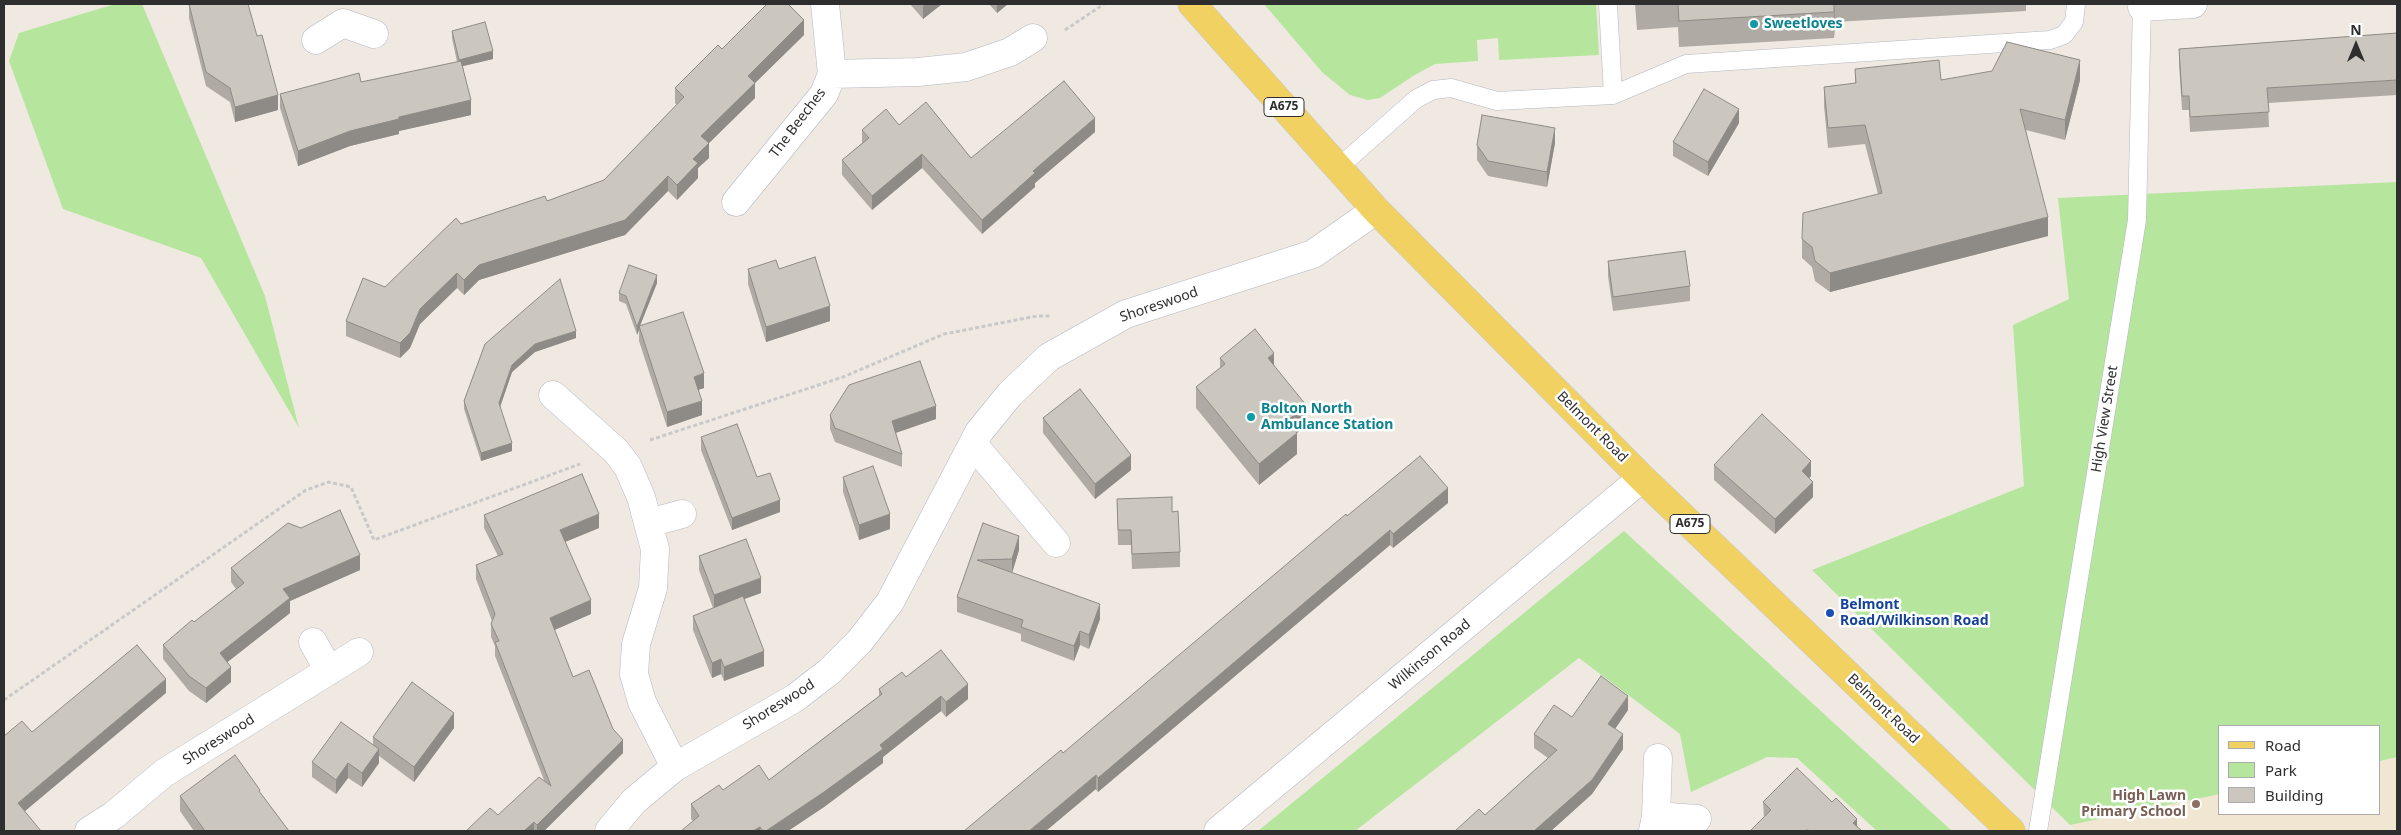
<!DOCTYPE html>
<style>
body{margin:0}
#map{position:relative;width:2401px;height:835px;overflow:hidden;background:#efe9e1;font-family:"Noto Sans",sans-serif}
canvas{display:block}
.frame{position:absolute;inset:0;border:5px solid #2e2e2e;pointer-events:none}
.legend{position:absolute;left:2218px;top:725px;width:162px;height:90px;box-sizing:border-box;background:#fff;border:1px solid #ababab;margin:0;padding:6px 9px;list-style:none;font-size:15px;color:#2e2e2e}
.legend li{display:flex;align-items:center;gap:10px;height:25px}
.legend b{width:25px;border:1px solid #ababab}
.north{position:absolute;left:2331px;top:20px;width:50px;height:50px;-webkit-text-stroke:4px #fff;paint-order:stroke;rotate:0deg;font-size:14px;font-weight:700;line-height:20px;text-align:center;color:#2e2e2e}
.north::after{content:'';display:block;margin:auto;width:18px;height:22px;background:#2e2e2e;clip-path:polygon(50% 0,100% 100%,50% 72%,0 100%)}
</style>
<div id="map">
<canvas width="2401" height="835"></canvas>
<div class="frame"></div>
<ul class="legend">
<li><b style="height:6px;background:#f2d163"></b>Road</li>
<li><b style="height:14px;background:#b6e59e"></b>Park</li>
<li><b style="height:14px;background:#cbc7bf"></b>Building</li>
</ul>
<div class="north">N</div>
</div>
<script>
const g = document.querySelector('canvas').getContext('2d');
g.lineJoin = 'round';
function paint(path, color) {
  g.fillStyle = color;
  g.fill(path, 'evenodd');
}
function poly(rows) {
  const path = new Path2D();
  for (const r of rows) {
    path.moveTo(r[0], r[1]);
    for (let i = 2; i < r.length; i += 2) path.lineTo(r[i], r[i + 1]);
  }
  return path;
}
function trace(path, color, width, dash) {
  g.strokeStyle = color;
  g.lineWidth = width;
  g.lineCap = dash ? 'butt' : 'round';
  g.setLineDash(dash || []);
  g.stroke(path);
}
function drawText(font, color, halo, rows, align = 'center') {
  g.font = font + ' "Noto Sans",sans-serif';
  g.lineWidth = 5;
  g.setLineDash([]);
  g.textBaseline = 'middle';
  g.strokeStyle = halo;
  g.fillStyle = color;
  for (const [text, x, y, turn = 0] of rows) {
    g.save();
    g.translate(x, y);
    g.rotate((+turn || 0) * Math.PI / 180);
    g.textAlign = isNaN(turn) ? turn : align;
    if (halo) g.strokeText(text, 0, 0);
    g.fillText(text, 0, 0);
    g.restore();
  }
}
paint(poly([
 [2397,757,2397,831,2077,831,2070,825,2220,794,2220,814,2380,814,2380,761]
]), '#f0e6d1');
paint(poly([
 [115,4,142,4,265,296,299,428,201,258,63,209,9,61,19,33],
 [1264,4,1596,4,1599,55,1499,60,1498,38,1477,40,1478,61,1435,64,1413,76,1380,98,1368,100,1350,95,1322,72],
 [2397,182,2397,757,2380,761,2380,726,2220,726,2220,794,2070,825,1812,570,2024,486,2013,325,2069,299,2058,198],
 [1624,531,1952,831,1877,831,1797,758,1767,757,1691,792,1680,734,1579,658,1355,831,1258,831]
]), '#b6e59e');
const service = poly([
 [1608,4,1613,95],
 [1338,168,1416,99,1433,90,1451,88,1497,101,1613,95,1686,64,2050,40,2064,35,2074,22,2076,4],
 [2038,831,2137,220,2142,4]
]);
const minor = poly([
 [2142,7,2193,4],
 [316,40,343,23,374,34],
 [832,74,918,72,966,67,1010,52,1033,38],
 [736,202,824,94,832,74,825,4],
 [553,395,616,451,628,467,641,497,655,549,653,588,636,644,634,674,642,702,675,767],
 [973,444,1056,543],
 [649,523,682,514],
 [313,642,329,671],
 [1656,816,1697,819],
 [89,831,114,815,164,773,359,652],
 [609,831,634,801,675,767,795,698,830,671,859,642,890,602,979,432,1010,394,1049,357,1126,314,1313,254,1376,210],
 [1218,831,1642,478],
 [1653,831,1656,816,1658,758]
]);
const primary = poly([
 [1192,4,1376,210,1642,478,2011,831]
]);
trace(service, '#b4b7c1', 19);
trace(minor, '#b4b7c1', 29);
trace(primary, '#c9c9c9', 29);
trace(poly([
 [1065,30,1104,4],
 [650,440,843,377,944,334,1037,316,1051,316],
 [4,700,306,490,329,482,351,487,374,540,580,464]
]), '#c9c9c9', 3, [4, 2.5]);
trace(service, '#fff', 18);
trace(minor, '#fff', 28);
trace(primary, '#f2d163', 28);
paint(poly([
 [189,4,257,36,278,110,235,122,230,102,206,86,189,18],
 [910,4,942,4,923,19],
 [989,4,1008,4,997,13],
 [1635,4,2026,4,2026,11,1835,22,1834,38,1679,47,1678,27,1637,30],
 [452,31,493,59,463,66,471,115,399,131,399,134,350,146,298,166,280,108,280,94,361,82,457,62,452,38],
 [2397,33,2397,95,2268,103,2269,127,2190,132,2189,110,2182,110,2179,64,2179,49],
 [804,35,755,83,755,98,709,143,709,158,698,168,698,178,677,200,668,191,625,235,479,280,464,295,457,288,420,324,410,348,400,358,346,336,346,321,385,287,461,224,547,201,604,180,677,105,675,103,675,88,722,49],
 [1855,69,1941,80,2080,80,2065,140,2026,130,2048,236,1830,292,1815,281,1812,267,1802,258,1802,239,1878,194,1865,144,1828,148,1824,106,1824,87,1855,83],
 [1739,123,1708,176,1673,156,1673,142],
 [899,125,971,158,1095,132,1035,183,1035,187,982,234,922,168,872,210,842,175,842,160,862,143,862,130],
 [1555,143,1547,187,1488,176,1477,160,1477,145],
 [1608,261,1690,286,1690,301,1613,311,1608,276],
 [748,269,779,269,830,321,766,342,748,284],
 [657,283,640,326,704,388,698,390,702,415,667,427,639,341,639,330,637,335,626,304,619,301,619,293],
 [576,338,535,352,512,372,500,407,512,451,481,461,464,409,464,401,485,344],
 [1220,358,1274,365,1306,425,1297,433,1297,454,1259,485,1196,408,1196,387,1220,368],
 [830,415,936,419,896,433,902,454,902,467,835,442,830,429],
 [1043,418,1131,470,1095,499,1043,433],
 [701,437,757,477,780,512,732,530,701,450],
 [1714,465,1811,476,1809,478,1813,497,1775,534,1714,480],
 [843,477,890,529,859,540,843,492],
 [1117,499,1172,512,1180,552,1180,567,1132,569,1131,545,1118,545],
 [1448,503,1393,548,1390,545,1098,792,1063,753,1347,516],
 [484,515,599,528,565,542,591,614,554,630,573,677,613,729,623,753,544,831,466,831,498,815,544,780,495,656,495,646,491,637,491,624,492,621,476,579,476,565,498,556,484,528],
 [983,523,1019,550,1012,573,1100,619,1089,649,1080,645,1074,661,1021,641,1021,634,957,612,957,597],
 [699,556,761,593,744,599,764,666,724,681,721,674,712,678,693,630,693,616,713,608,699,570],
 [231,568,360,570,290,601,290,613,227,662,231,682,206,703,189,691,163,659,163,645,194,622,236,589,231,582],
 [906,677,968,699,946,717,941,711,883,757,883,763,824,807,788,831,681,831,693,821,691,819,691,804,723,790,769,780,879,696,879,689],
 [1628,710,1615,729,1623,749,1592,794,1551,831,1455,831,1485,815,1548,758,1534,748,1534,734,1572,717],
 [454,728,414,782,379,756,379,763,362,787,348,778,336,794,312,777,312,762,373,744,373,737],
 [260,793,289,831,194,831,180,811,180,796],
 [1763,802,1857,826,1862,831,1750,831,1764,818]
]), '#afaba4');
paint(poly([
 [925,4,942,4,923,19,923,6],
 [997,4,1008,4,997,13],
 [1834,4,1835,22,1834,38],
 [804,20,804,35,755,83,755,98,709,143,709,158,698,168,698,178,677,200,677,185,693,159,701,136,748,76],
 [493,51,493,59,459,67,459,60],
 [2080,60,2080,80,2065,140,2065,120],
 [278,95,278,110,235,122,235,107],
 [471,100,471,115,399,131,399,134,350,146,298,166,298,151,350,131,399,117],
 [1739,109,1739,123,1708,176,1708,162],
 [1095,118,1095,132,1035,183,1035,187,982,234,982,220,1033,171],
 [1555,128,1555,143,1547,187,1547,172],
 [922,154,922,168,872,210,872,196],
 [668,176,668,191,625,235,479,280,464,295,464,280,479,265],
 [2048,217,2048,236,1830,292,1830,273],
 [457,273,457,288,420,324,410,348,400,358,400,343,420,309],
 [657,275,657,283,639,328,639,326,639,330,637,335,637,327],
 [830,306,830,321,766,342,766,327],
 [576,331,576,338,535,352,512,372,499,410,499,403,512,365,535,344],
 [1274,353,1274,373,1268,358],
 [704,373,704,388,694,391,694,377],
 [702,401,702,415,667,427,667,412],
 [1306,405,1306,425,1287,441,1287,421],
 [936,406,936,419,892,434,892,421],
 [1297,433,1297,454,1259,485,1259,464],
 [512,443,512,451,481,461,481,453],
 [1131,455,1131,470,1095,499,1095,484],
 [1811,461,1811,476,1802,486,1802,471],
 [1813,482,1813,497,1775,534,1775,519],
 [1448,488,1448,503,1393,548,1393,534],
 [780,500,780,512,732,530,732,518],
 [599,514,599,528,560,544,560,530],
 [890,514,890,529,859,540,859,525],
 [1390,530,1390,545,1098,792,1098,778],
 [1019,536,1019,550,1012,573,1012,559],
 [360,555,360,570,290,601,290,613,220,668,220,653,283,589],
 [761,578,761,593,714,610,714,595],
 [591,600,591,614,550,632,550,618],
 [1100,604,1100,619,1089,649,1089,635],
 [1080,631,1080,645,1074,661,1074,646],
 [764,651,764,666,724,681,724,667],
 [721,659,721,674,712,678,712,663],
 [231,667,231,682,206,703,206,688],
 [166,679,166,693,18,817,18,803],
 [968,684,968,699,946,717,946,702],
 [941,696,941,711,883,757,883,763,824,807,788,831,766,831,880,745],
 [1628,696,1628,710,1608,739,1608,724],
 [454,713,454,728,414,782,414,767],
 [1623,734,1623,749,1592,794,1551,831,1534,831],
 [623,740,623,753,544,831,537,831,537,825],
 [379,749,379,763,362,787,362,773],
 [348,763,348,778,336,794,336,780],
 [1096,775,1096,789,1046,831,1029,831],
 [1857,819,1857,831,1853,823],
 [534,822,534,831,524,831],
 [760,827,760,831,753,831]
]), '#8e8b86');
const building = poly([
 [189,4,248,4,257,36,262,35,278,95,235,107,230,88,206,72,189,4],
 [767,4,788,4,804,20,748,76,755,83,701,136,709,143,693,159,698,163,677,185,668,176,625,220,479,265,464,280,457,273,420,309,410,333,400,343,346,321,363,278,385,287,456,218,461,224,545,196,547,201,604,180,684,97,675,88,718,45,722,49,767,4],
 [1678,4,1834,4,1834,12,1679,21,1678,4],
 [485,22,493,51,459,60,452,31,485,22],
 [2397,33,2397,80,2267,88,2269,112,2190,117,2189,96,2182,96,2179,49,2397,33],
 [2007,42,2080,60,2065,120,2020,109,2048,217,1830,273,1815,261,1812,247,1802,239,1803,213,1882,193,1865,125,1828,128,1824,87,1856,83,1855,69,1939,60,1941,80,1992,71,2007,42],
 [461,61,471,100,399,117,399,119,350,131,298,151,280,94,359,73,361,82,461,61],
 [1064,81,1095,118,1033,171,1035,173,982,220,922,154,872,196,842,160,869,138,862,130,886,109,899,125,926,102,971,158,1064,81],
 [1704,89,1739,109,1708,162,1673,142,1704,89],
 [1482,115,1555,128,1547,172,1488,161,1477,145,1482,115],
 [1685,251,1690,286,1613,297,1608,261,1685,251],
 [815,257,830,306,766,327,748,269,776,260,779,269,815,257],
 [629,265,657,275,637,327,626,296,619,293,629,265],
 [560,279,576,331,535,344,512,365,499,403,512,443,481,453,464,401,485,344,560,279],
 [683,312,704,373,694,377,702,401,667,412,639,326,683,312],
 [1255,329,1274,353,1268,358,1306,405,1287,421,1297,433,1259,464,1196,387,1225,364,1220,358,1255,329],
 [920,361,936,406,892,421,902,454,835,428,830,415,849,385,920,361],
 [1080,389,1131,455,1095,484,1043,418,1080,389],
 [1762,414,1811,461,1802,471,1813,482,1775,519,1714,465,1762,414],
 [737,424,757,477,770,473,780,500,732,518,701,437,737,424],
 [1420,456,1448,488,1393,534,1390,530,1098,778,1096,775,1029,831,964,831,1061,750,1063,753,1346,514,1347,516,1420,456],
 [873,466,890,514,859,525,843,477,873,466],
 [582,474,599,514,560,530,591,600,550,618,573,677,589,670,613,729,623,740,537,825,534,822,524,831,466,831,490,808,498,815,539,777,551,786,495,642,499,641,491,624,495,614,476,565,503,554,484,515,582,474],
 [1172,497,1172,512,1178,511,1180,552,1132,554,1131,530,1118,530,1117,499,1172,497],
 [340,510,360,555,283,589,290,598,220,653,231,667,206,688,189,676,163,645,192,620,194,622,244,583,231,568,288,523,301,528,340,510],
 [983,523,1019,536,1012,559,977,560,1100,604,1089,635,1080,631,1074,646,1021,627,1023,620,957,597,983,523],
 [746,539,761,578,714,595,699,556,746,539],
 [743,596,764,651,724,667,721,659,712,663,693,616,743,596],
 [137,645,166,679,18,803,41,831,4,831,4,736,22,721,32,732,137,645],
 [941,650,968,684,946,702,941,696,880,745,883,749,824,792,766,831,763,831,760,827,753,831,681,831,699,816,691,804,719,785,723,790,759,765,769,780,882,694,879,689,902,672,906,677,941,650],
 [1601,676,1628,696,1608,724,1623,734,1592,780,1534,831,1455,831,1479,809,1485,815,1557,750,1534,734,1554,705,1572,717,1601,676],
 [412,682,454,713,414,767,373,737,412,682],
 [341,722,379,749,362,773,348,763,336,780,312,762,341,722],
 [235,755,260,790,259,791,289,831,205,831,180,796,235,755],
 [1797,768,1832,802,1836,798,1857,819,1853,823,1862,831,1813,831,1806,830,1807,831,1750,831,1771,810,1763,802,1797,768]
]);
paint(building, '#cbc7bf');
trace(building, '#8e8b86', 1);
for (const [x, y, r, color] of [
 [1754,24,5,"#0f9aa8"],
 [1251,417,5,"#0f9aa8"],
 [1830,613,5,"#1a4fb4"],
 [2196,804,5,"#8d6e63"]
]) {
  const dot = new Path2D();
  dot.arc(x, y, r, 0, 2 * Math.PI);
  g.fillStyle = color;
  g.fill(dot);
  trace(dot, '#fff', 2);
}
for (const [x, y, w] of [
 [1284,107,40],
 [1690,524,40]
]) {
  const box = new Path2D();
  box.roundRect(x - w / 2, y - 9.5, w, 19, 4);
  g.fillStyle = '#fff';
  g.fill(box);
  trace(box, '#2e2e2e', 1);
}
drawText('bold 12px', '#2e2e2e', null, [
 ["A675",1284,107],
 ["A675",1690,524]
]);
drawText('bold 14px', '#0d838f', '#fff', [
 ["Sweetloves",1764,24],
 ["Bolton North",1261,409],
 ["Ambulance Station",1261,425]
], 'left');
drawText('14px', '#2e2e2e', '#fff', [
 ["The Beeches",798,123,-53],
 ["Shoreswood",1159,305,-19],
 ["High View Street",2105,419,-81],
 ["Belmont Road",1592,427,45],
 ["Wilkinson Road",1430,655,-40],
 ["Shoreswood",779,705,-32],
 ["Belmont Road",1883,709,44],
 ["Shoreswood",219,740,-32]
]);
drawText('bold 14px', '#164399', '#fff', [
 ["Belmont",1840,605],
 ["Road/Wilkinson Road",1840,621]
], 'left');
drawText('bold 14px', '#785e54', '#fff', [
 ["High Lawn",2186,796],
 ["Primary School",2186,812]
], 'right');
</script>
